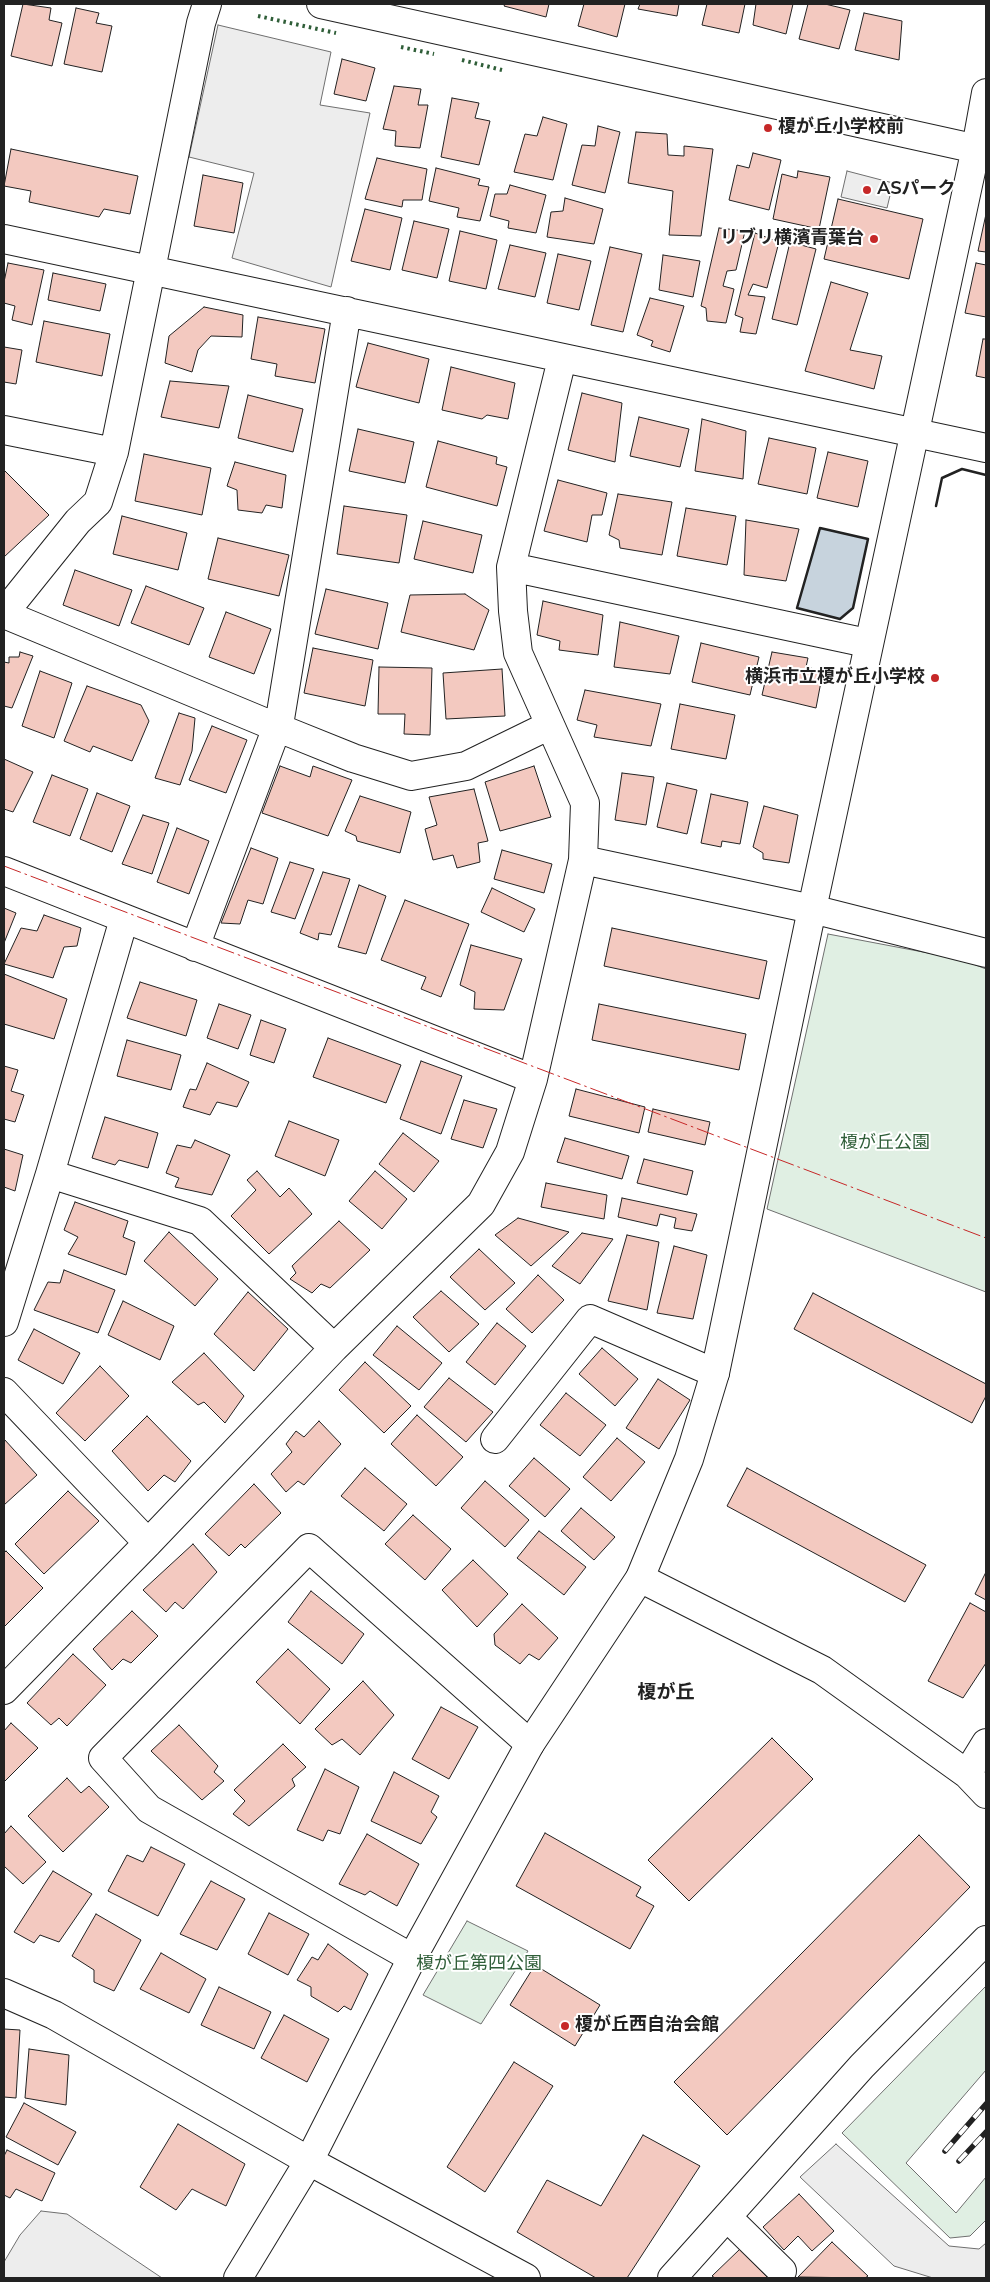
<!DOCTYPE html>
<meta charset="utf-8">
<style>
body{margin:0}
#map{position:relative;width:990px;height:2282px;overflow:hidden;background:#fff;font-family:"Nunito Sans",sans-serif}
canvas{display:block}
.frame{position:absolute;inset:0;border:5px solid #222;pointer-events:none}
</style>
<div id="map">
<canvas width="990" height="2282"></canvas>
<div class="frame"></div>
</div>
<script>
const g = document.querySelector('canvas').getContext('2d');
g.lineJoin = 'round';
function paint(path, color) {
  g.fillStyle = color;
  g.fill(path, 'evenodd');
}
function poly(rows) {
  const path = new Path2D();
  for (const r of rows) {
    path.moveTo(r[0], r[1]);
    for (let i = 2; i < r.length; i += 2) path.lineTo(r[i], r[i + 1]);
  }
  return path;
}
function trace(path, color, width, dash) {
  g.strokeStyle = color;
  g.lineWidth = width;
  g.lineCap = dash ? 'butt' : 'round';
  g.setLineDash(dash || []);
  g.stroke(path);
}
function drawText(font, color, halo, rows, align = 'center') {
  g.font = font + ' "Nunito Sans","Noto Sans JP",sans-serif';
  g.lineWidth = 4;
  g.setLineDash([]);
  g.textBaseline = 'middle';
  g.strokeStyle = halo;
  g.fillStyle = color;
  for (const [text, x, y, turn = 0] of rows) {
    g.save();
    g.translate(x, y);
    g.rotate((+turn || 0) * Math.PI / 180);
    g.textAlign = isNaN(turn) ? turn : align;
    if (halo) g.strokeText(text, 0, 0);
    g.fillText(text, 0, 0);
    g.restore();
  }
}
const green = poly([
 [828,934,960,959,986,969,986,1292,767,1209,828,934],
 [467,1921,528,1951,481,2024,423,1995,467,1921],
 [986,1986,986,2070,906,2163,956,2213,986,2177,986,2220,970,2236,950,2238,842,2133,986,1986]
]);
paint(green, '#e0efe3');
trace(green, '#6f6f6f', 1);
const parking = poly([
 [218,25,331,52,320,105,370,113,331,287,232,258,254,173,189,157,218,25],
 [847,171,893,183,887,208,841,197,847,171],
 [836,2144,949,2246,979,2249,986,2243,986,2278,933,2278,894,2266,800,2177,836,2144],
 [41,2211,67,2214,162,2278,4,2278,4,2262,20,2235,41,2211]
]);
paint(parking, '#ededed');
trace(parking, '#6f6f6f', 1);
const water = poly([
 [820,528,868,539,853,608,840,619,797,608,820,528]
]);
paint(water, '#c7d3dd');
trace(water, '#6f6f6f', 1);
const building = poly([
 [23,4,51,8,49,20,62,23,52,66,11,56,23,4],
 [505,4,549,4,546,17,504,6,505,4],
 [584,4,625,4,617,37,578,26,584,4],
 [640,4,679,4,677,16,638,9,640,4],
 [707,4,745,4,739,33,702,25,707,4],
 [756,4,793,4,786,34,753,25,756,4],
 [808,4,825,4,850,10,839,49,799,39,808,4],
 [76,8,99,13,96,23,112,26,102,72,64,64,76,8],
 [864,13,902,21,899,60,855,50,864,13],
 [342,59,375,68,366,101,334,94,342,59],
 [394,86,421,89,418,105,428,105,420,148,395,146,396,131,383,129,394,86],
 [452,98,479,103,475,118,490,121,479,165,441,157,452,98],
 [543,117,567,124,553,180,514,172,525,134,537,136,543,117],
 [598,126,620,132,605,193,572,185,582,145,595,146,598,126],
 [636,132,667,134,668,155,684,156,684,146,713,149,701,236,669,235,673,191,628,183,636,132],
 [11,149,138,176,130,214,104,209,99,217,29,202,31,191,4,186,11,149],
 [753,153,781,160,769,210,729,200,737,165,749,168,753,153],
 [377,158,427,169,422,200,403,200,402,207,365,199,377,158],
 [436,168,480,179,478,185,489,187,480,221,457,217,459,208,429,201,436,168],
 [798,171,830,177,819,229,773,219,782,174,797,178,798,171],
 [203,175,243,183,234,233,194,226,203,175],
 [510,185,546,195,536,233,508,228,509,221,490,216,495,194,507,194,510,185],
 [565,198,603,209,594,244,547,237,551,212,563,211,565,198],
 [838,199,923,219,909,279,824,259,838,199],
 [365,209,402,218,390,270,351,261,365,209],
 [986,214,986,252,978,251,986,214],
 [414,221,449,229,437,278,402,270,414,221],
 [719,228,745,231,736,270,727,271,723,286,734,289,726,323,707,321,706,308,701,306,719,228],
 [460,231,497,240,486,289,449,281,460,231],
 [755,233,779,242,767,288,753,284,748,295,765,297,756,334,740,332,743,318,735,315,755,233],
 [790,242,816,249,797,325,772,319,790,242],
 [510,245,546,253,535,297,498,289,510,245],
 [610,247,642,254,623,332,591,325,610,247],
 [558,254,591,261,579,310,547,303,558,254],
 [663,255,700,261,693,297,659,290,663,255],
 [8,263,44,270,32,325,12,320,15,306,4,303,4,282,8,263],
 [976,263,986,265,986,317,965,313,976,263],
 [53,273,106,284,100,311,48,300,53,273],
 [831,282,868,293,850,350,882,356,874,389,805,371,831,282],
 [650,298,684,306,670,352,651,346,653,341,637,335,650,298],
 [204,307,243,315,242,337,211,336,198,350,192,372,165,363,169,336,204,307],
 [258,317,325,329,315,383,275,376,277,364,251,359,258,317],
 [44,321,110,334,102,376,36,362,44,321],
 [983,339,986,339,986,378,976,376,983,339],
 [368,343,429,359,419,403,356,387,368,343],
 [4,347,22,350,16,384,4,382,4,347],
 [451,367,515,383,508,419,487,415,482,419,442,410,451,367],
 [170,381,229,386,219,428,161,417,170,381],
 [582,393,622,403,615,462,568,450,582,393],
 [248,395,303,409,293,452,238,438,248,395],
 [639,417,689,429,680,467,630,456,639,417],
 [702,419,746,431,743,479,695,471,702,419],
 [358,429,414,442,405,483,349,471,358,429],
 [769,438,816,448,807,494,758,484,769,438],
 [438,441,497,457,496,464,507,467,497,506,426,487,438,441],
 [828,452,868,461,858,507,817,498,828,452],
 [144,454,211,468,202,515,135,501,144,454],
 [235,462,286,475,282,508,266,505,262,513,238,510,237,490,227,486,235,462],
 [4,470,49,515,4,557,4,470],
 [558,480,607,493,602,515,592,515,587,542,544,531,558,480],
 [618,494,672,502,662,555,620,548,619,540,609,535,618,494],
 [344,506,407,515,399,563,337,554,344,506],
 [686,508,736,516,727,565,677,556,686,508],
 [122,516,187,533,178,570,113,554,122,516],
 [746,520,799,529,786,581,744,575,746,520],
 [423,521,482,535,473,573,414,559,423,521],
 [218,538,289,555,279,596,208,579,218,538],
 [75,570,132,590,119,626,63,605,75,570],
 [146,586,204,608,189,645,131,623,146,586],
 [326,589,388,603,378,649,315,634,326,589],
 [465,594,489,610,474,650,401,632,410,595,465,594],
 [543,601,603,615,598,655,559,650,560,641,537,635,543,601],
 [226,612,271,629,254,674,209,657,226,612],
 [620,622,679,636,670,674,614,667,620,622],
 [701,643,759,657,750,695,692,682,701,643],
 [313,648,373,660,365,706,304,693,313,648],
 [20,652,33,656,12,708,4,706,4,662,9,663,9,657,19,657,20,652],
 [772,652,808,658,806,667,823,671,816,708,762,695,772,652],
 [379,667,432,668,430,735,404,734,405,714,378,714,379,667],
 [502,669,505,716,446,719,443,673,502,669],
 [40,671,72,683,54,738,22,726,40,671],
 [87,686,141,705,149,721,132,761,93,746,90,752,64,741,87,686],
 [585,690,661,704,651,746,594,737,597,725,577,720,585,690],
 [680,704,735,715,726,759,671,749,680,704],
 [179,713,195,718,192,751,180,785,155,778,179,713],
 [212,726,247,740,226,793,189,780,212,726],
 [4,759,33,772,13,812,4,809,4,759],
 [280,766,310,777,313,766,352,780,328,836,262,813,280,766],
 [534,766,551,817,500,831,485,782,534,766],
 [622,773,654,777,646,825,615,820,622,773],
 [52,775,88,789,70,836,33,822,52,775],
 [667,783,697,790,687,834,657,827,667,783],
 [474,789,488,841,478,843,480,862,457,868,453,855,433,860,425,829,437,825,429,797,474,789],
 [97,793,130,806,112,852,80,839,97,793],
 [711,794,748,802,740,844,722,841,721,847,701,843,711,794],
 [360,796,411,812,400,853,357,841,356,836,345,831,360,796],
 [764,806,798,815,789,863,763,859,763,853,753,847,764,806],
 [143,815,169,823,152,874,122,864,143,815],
 [177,828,209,841,189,894,157,882,177,828],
 [251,848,278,858,263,904,248,900,240,924,221,923,251,848],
 [502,850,552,864,544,893,494,879,502,850],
 [290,862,314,869,295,919,271,912,290,862],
 [323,872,350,879,331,935,319,933,318,940,300,933,323,872],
 [359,885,386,896,366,954,338,947,359,885],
 [492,888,535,909,524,932,481,912,492,888],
 [405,900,469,924,441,997,421,989,426,977,381,960,405,900],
 [4,908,16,913,4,943,4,908],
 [44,915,81,928,77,946,64,947,53,978,4,964,21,928,37,931,44,915],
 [612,928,767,961,759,999,604,966,612,928],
 [471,945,522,959,504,1010,474,1009,475,992,460,985,471,945],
 [4,974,67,999,54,1039,4,1024,4,974],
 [140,982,197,1000,186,1036,127,1018,140,982],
 [219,1004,251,1015,238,1049,207,1038,219,1004],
 [599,1004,746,1034,739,1070,592,1040,599,1004],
 [261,1020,286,1029,274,1063,250,1055,261,1020],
 [328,1038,401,1065,386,1103,313,1077,328,1038],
 [127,1040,181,1055,171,1090,117,1076,127,1040],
 [421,1061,462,1076,441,1134,400,1119,421,1061],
 [207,1063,249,1082,237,1107,217,1102,210,1115,183,1107,190,1089,196,1090,207,1063],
 [4,1066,18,1070,11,1091,24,1095,15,1122,4,1119,4,1066],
 [576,1089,645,1107,639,1133,569,1116,576,1089],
 [464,1100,497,1109,483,1148,451,1139,464,1100],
 [653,1109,710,1122,705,1145,648,1132,653,1109],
 [105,1117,158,1133,148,1168,119,1160,115,1165,92,1158,105,1117],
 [289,1121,339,1140,325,1176,275,1156,289,1121],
 [403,1133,439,1161,414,1192,379,1164,403,1133],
 [565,1138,629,1156,622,1179,557,1162,565,1138],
 [195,1140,230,1155,212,1195,175,1187,179,1178,166,1173,177,1145,191,1148,195,1140],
 [4,1149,23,1155,15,1191,4,1187,4,1149],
 [644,1159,693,1171,687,1195,637,1183,644,1159],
 [257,1171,280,1197,289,1188,312,1214,269,1254,231,1216,256,1190,247,1180,257,1171],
 [375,1171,407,1199,382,1229,349,1201,375,1171],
 [546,1183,607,1195,604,1219,541,1207,546,1183],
 [622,1198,697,1214,692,1231,674,1228,676,1218,660,1214,657,1226,618,1217,622,1198],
 [75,1202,128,1221,123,1237,135,1242,126,1275,68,1254,78,1237,64,1230,75,1202],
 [518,1218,569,1232,531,1266,495,1235,518,1218],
 [339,1221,370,1250,330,1288,321,1284,312,1293,290,1279,296,1273,292,1266,339,1221],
 [169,1232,218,1279,195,1306,144,1261,169,1232],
 [582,1233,613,1239,580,1284,552,1266,582,1233],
 [627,1235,659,1242,647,1310,608,1301,627,1235],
 [674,1246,707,1255,693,1319,657,1313,674,1246],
 [479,1249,515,1283,485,1310,450,1277,479,1249],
 [64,1270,115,1290,98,1333,34,1310,48,1282,60,1283,64,1270],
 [538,1275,564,1300,532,1333,506,1309,538,1275],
 [441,1291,479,1324,449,1352,413,1317,441,1291],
 [248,1292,288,1329,254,1371,214,1334,248,1292],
 [813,1293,986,1384,986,1396,972,1423,794,1329,813,1293],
 [123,1301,174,1326,160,1360,108,1335,123,1301],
 [497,1323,526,1346,495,1385,466,1362,497,1323],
 [397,1326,442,1363,419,1390,373,1355,397,1326],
 [34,1329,80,1353,63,1384,18,1360,34,1329],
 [602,1348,638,1379,615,1406,579,1374,602,1348],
 [204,1353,244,1396,225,1423,204,1402,198,1405,172,1382,204,1353],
 [365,1362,411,1406,384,1433,339,1390,365,1362],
 [100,1366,129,1396,85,1441,56,1413,100,1366],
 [449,1378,493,1412,466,1442,424,1407,449,1378],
 [658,1379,690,1400,659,1449,626,1428,658,1379],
 [566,1393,606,1425,580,1456,540,1425,566,1393],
 [417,1415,463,1457,436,1486,391,1444,417,1415],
 [147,1416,191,1461,175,1482,164,1475,148,1491,112,1451,147,1416],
 [319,1421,341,1444,304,1485,298,1481,286,1492,271,1474,292,1452,286,1444,296,1431,304,1437,319,1421],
 [617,1438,645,1462,611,1501,583,1477,617,1438],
 [4,1439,37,1475,4,1505,4,1439],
 [534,1458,570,1489,545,1517,509,1486,534,1458],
 [365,1468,407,1504,384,1531,341,1496,365,1468],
 [747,1468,926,1565,905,1602,727,1506,747,1468],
 [485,1481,529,1520,505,1547,461,1508,485,1481],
 [254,1484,281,1513,245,1548,241,1544,229,1556,205,1534,254,1484],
 [68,1491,99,1521,44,1574,15,1544,68,1491],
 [581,1508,615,1537,594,1560,561,1531,581,1508],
 [413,1515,451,1549,425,1580,385,1544,413,1515],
 [539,1531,586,1567,564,1595,517,1558,539,1531],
 [193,1544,217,1572,183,1609,175,1602,166,1612,143,1590,193,1544],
 [6,1551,43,1588,4,1627,4,1553,6,1551],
 [473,1560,508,1594,477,1627,442,1590,473,1560],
 [986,1572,986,1600,975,1594,986,1572],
 [311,1591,364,1634,342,1664,288,1622,311,1591],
 [970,1603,986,1612,986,1663,963,1698,928,1681,970,1603],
 [522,1604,558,1638,539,1660,529,1654,520,1664,495,1645,494,1634,522,1604],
 [132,1611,158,1636,131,1663,123,1659,112,1670,93,1649,132,1611],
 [288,1649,330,1689,300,1724,256,1682,288,1649],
 [73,1654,106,1685,67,1726,59,1718,51,1725,27,1703,73,1654],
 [363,1681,394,1715,360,1755,342,1739,332,1745,315,1729,363,1681],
 [441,1707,478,1727,449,1779,412,1759,441,1707],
 [11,1723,38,1748,4,1782,4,1731,11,1723],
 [179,1725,218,1766,214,1772,224,1781,202,1800,151,1751,179,1725],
 [772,1738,813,1779,689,1901,648,1860,772,1738],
 [283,1744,306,1767,292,1779,295,1786,249,1826,233,1814,245,1801,234,1790,283,1744],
 [325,1769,359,1787,340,1834,328,1830,323,1841,297,1830,325,1769],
 [394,1772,439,1796,431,1812,437,1817,421,1844,371,1821,394,1772],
 [67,1778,81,1793,89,1786,109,1807,63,1852,28,1816,67,1778],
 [11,1826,46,1862,23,1884,4,1866,4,1834,11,1826],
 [545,1833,641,1887,636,1896,654,1906,630,1949,516,1886,545,1833],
 [367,1834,419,1864,397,1906,370,1891,365,1895,339,1884,367,1834],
 [919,1835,970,1887,727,2135,674,2082,919,1835],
 [151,1847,185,1864,158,1916,108,1891,127,1855,143,1862,151,1847],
 [53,1871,92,1894,59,1942,40,1935,34,1943,14,1932,53,1871],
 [211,1881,245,1899,217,1950,180,1934,211,1881],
 [269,1913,309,1934,288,1975,248,1954,269,1913],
 [96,1914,141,1940,114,1991,94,1982,94,1970,72,1956,96,1914],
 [328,1944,368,1974,351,2010,344,2006,338,2012,311,1996,311,1987,297,1980,312,1957,318,1960,328,1944],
 [161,1953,206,1979,189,2013,140,1989,161,1953],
 [535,1965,600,2005,575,2046,510,2005,535,1965],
 [219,1987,271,2012,254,2049,201,2025,219,1987],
 [284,2015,329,2039,307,2082,261,2058,284,2015],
 [4,2029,20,2030,16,2098,4,2097,4,2029],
 [29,2049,69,2055,66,2105,25,2098,29,2049],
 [514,2062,553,2086,485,2192,447,2167,514,2062],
 [24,2103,76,2132,58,2165,6,2137,24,2103],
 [178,2124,245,2164,226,2206,192,2189,176,2210,140,2187,178,2124],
 [643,2135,700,2166,627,2278,596,2278,517,2232,547,2180,601,2206,643,2135],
 [7,2150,55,2173,42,2201,16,2189,10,2198,4,2195,4,2156,7,2150],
 [799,2194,834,2231,812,2251,798,2236,784,2250,763,2227,799,2194],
 [832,2242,868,2276,865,2278,798,2277,832,2242],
 [740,2249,768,2278,715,2278,712,2276,740,2249]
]);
paint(building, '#f3c9c0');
trace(building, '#222', 1);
const street = poly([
 [976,148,986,93],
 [4,239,986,448],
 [4,430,114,452],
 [511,567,867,643],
 [4,613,78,521,98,502,114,452,201,23,207,4],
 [4,614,276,727,353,758,411,776,466,766,550,725],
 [583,860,812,909],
 [4,871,533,1079],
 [195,947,280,719,347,311],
 [50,1174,200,1221,334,1348],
 [4,1322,50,1174,124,919],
 [4,1392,148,1543],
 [495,1439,590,1319,715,1373],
 [640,1578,822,1670,967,1774,986,1794],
 [4,1690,148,1543,334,1348,481,1204,510,1152,533,1079,583,860,585,803,518,653,513,611,511,567,562,359],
 [967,1774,986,1743],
 [412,1958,149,1809,103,1758,309,1548,530,1744],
 [728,2218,782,2271]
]);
const secondary = poly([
 [321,4,986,151],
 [812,909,976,148],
 [4,1993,54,2015,309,2161,526,2278],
 [238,2278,309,2161,412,1958,530,1744,640,1578,689,1459,715,1373,812,909,986,953],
 [672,2278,862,2066,986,1940]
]);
trace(street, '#222', 30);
trace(secondary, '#222', 30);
trace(street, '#fff', 28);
trace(secondary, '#fff', 28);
const rail = poly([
 [945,2151,986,2104],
 [959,2161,986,2132]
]);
trace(rail, '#222', 5.5);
trace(rail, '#fff', 4, [11]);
trace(poly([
 [258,16,336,33],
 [401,47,434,54],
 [462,60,502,70]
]), '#2f5e38', 4, [2.5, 4]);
trace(poly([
 [936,506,942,478,962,469,986,475],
 [820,528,868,539,853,608,840,619,797,608,820,528]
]), '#222', 2.5);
trace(poly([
 [4,866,986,1238]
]), '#c62828', 1, [18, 4, 2.5, 4]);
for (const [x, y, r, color] of [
 [768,128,5,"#c62828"],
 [867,190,5,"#c62828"],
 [874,239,5,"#c62828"],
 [935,678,5,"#c62828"],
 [565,2026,5,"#c62828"]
]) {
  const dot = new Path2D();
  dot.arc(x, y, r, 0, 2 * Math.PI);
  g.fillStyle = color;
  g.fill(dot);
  trace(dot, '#fff', 2);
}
drawText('bold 18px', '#222', '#fff', [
 ["榎が丘小学校前",778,128],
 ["ASパーク",877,190],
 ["リブリ横濱青葉台",864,239,"right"],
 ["横浜市立榎が丘小学校",925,678,"right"],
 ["榎が丘西自治会館",575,2026]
], 'left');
drawText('18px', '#2f5e38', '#fff', [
 ["榎が丘公園",885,1144],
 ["榎が丘第四公園",479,1965]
]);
drawText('bold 19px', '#222', '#fff', [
 ["榎が丘",666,1693]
]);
</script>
